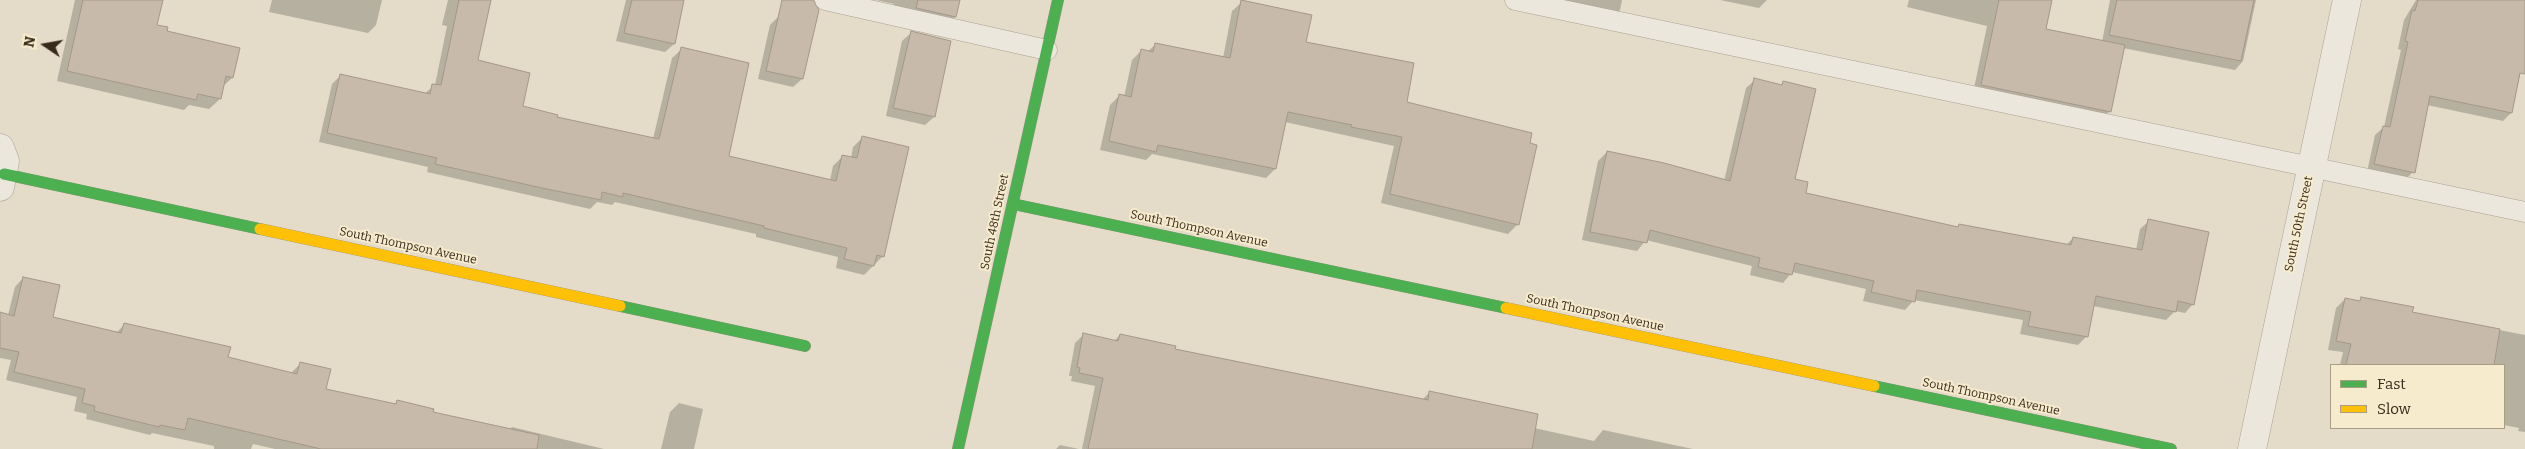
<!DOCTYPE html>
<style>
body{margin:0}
#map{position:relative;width:2525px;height:449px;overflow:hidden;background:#e4dcc9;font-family:Bitter,serif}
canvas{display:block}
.legend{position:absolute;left:2330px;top:364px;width:175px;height:65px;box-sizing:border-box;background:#f7ebcd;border:1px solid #aa9d86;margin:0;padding:6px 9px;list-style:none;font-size:15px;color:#37291b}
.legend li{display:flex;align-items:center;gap:10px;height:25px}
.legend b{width:25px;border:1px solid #aa9d86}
.north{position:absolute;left:20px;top:20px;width:50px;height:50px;-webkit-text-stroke:4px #f7ebcd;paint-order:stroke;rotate:282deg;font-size:14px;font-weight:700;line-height:20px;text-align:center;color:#37291b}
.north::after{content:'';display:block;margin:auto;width:18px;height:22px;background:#37291b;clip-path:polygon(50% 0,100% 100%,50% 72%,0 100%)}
</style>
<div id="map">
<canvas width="2525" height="449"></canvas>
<ul class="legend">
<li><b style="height:6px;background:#4caf50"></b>Fast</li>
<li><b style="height:6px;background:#ffc107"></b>Slow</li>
</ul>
<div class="north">N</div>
</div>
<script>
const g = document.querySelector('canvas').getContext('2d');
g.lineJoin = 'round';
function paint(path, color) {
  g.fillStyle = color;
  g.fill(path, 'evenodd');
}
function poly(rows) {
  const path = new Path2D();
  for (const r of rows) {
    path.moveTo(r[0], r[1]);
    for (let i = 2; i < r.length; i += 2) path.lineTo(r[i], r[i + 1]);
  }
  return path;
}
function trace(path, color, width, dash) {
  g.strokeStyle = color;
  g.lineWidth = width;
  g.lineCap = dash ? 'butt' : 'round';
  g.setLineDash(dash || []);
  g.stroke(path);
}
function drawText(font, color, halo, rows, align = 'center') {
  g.font = font + ' Bitter,serif';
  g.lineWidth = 4;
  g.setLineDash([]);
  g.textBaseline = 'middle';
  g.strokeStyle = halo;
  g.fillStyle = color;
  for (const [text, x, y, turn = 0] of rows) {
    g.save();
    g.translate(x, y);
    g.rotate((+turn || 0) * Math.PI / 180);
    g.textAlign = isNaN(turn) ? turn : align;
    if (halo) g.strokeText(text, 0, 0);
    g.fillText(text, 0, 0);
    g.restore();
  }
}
paint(poly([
 [75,0,162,0,156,26,232,78,222,87,220,99,209,109,189,105,184,110,57,81],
 [272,0,382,0,376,25,368,33,269,12],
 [448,0,490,0,476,61,521,107,556,118,653,139,672,58,682,49,728,157,830,180,833,166,842,157,851,158,853,147,862,138,883,256,864,275,836,268,838,257,756,237,756,234,615,202,612,205,597,202,590,209,427,172,428,167,319,142,332,84,341,75,424,94,435,85,447,26,442,25],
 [626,0,680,0,674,44,665,52,616,41],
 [876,0,958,0,955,17,946,25,893,8,894,4],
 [1536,0,1622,0,1620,10,1613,17],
 [1720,0,1767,0,1759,8],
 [1909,0,2051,0,2044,30,2102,42,2110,0,2256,0,2243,61,2235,70,2123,48,2110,111,2102,119,1973,93,1987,26,1907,7],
 [2416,0,2490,0,2525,14,2525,54,2511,113,2503,121,2427,105,2413,172,2405,180,2367,172,2375,135,2384,127,2401,50,2398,49,2404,20],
 [1242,2,1305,43,1405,103,1535,146,1517,225,1508,234,1381,203,1394,146,1285,122,1275,169,1266,178,1152,154,1146,160,1100,150,1110,105,1119,96,1124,97,1132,60,1141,51,1147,52,1156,44,1223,58,1232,11],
 [779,16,802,79,793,87,758,79,770,25],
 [911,33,934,117,925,125,886,116,902,41],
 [1755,80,1780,86,1784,82,1794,180,1804,194,1957,228,1959,226,2066,245,2073,238,2136,250,2140,229,2149,221,2193,304,2185,313,2175,311,2166,320,2093,306,2086,337,2078,345,2020,334,2023,320,1914,300,1905,310,1863,301,1866,289,1792,272,1783,283,1750,275,1752,266,1646,240,1637,251,1582,240,1598,161,1607,152,1724,181,1746,88],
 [23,278,52,318,116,333,125,324,227,357,291,373,300,364,325,390,394,405,397,402,431,413,509,430,512,427,604,449,275,449,253,444,251,449,214,449,214,446,152,433,150,435,86,419,87,414,74,411,77,397,6,380,11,360,0,358,0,314,8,315,15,287],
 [2362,298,2411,313,2525,335,2525,432,2518,431,2519,428,2504,425,2504,365,2340,365,2343,352,2328,350,2336,308,2345,299,2359,302],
 [1084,334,1114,341,1120,335,1174,350,1422,400,1430,392,1534,428,1594,441,1603,430,1693,449,1082,449,1095,386,1071,381,1072,376,1069,376,1075,343],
 [679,403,703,409,694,449,661,449,670,412],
 [1060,445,1079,449,1056,449]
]), '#0003');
const building = poly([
 [83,0,163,0,157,25,168,27,167,31,240,48,233,78,226,76,221,99,198,94,196,100,67,71,83,0],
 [459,0,491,0,478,60,530,73,523,106,558,115,557,117,659,139,681,47,749,63,729,156,836,181,842,155,857,158,862,136,909,147,884,257,877,255,874,266,844,259,847,248,764,228,764,226,623,193,623,197,602,192,601,200,542,188,435,164,437,158,327,133,340,74,430,94,432,84,441,85,459,0],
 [632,0,684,0,675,44,624,33,632,0],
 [782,0,813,0,819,10,803,79,766,71,782,0],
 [918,0,960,0,956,17,916,8,918,0],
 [1241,0,1312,15,1306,42,1414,63,1407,102,1532,133,1530,143,1537,145,1519,225,1390,194,1402,137,1351,127,1352,125,1288,112,1276,169,1158,145,1156,152,1109,141,1119,94,1131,97,1141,49,1153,52,1155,43,1230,58,1241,0],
 [1999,0,2052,0,2046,29,2125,45,2111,112,1981,85,1999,0],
 [2117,0,2254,0,2241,61,2109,35,2117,0],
 [2418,0,2525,0,2525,74,2520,73,2512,113,2430,96,2415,173,2374,164,2383,126,2390,127,2408,42,2405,41,2412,10,2415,11,2418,0],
 [911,31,951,41,935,117,893,108,911,31],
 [1754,78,1782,85,1783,81,1816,89,1795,179,1808,182,1806,193,1958,227,1959,224,2071,245,2073,237,2142,250,2148,219,2209,232,2194,305,2178,301,2176,312,2096,296,2088,337,2028,326,2031,312,1917,290,1915,302,1871,292,1874,281,1795,263,1792,275,1758,267,1760,258,1650,230,1647,243,1590,232,1607,151,1664,163,1730,181,1754,78],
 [23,277,60,285,53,317,121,333,124,323,231,347,228,357,297,374,300,362,331,369,326,389,396,404,397,400,434,409,433,412,539,435,537,449,321,449,188,418,185,430,160,425,159,427,94,411,95,406,82,403,85,389,14,372,19,352,0,348,0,312,14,316,23,277],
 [2361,297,2414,307,2412,312,2500,329,2494,365,2346,365,2351,344,2336,341,2345,298,2360,301,2361,297],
 [1083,333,1118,341,1120,334,1176,346,1175,349,1428,400,1429,391,1538,414,1532,449,1088,449,1103,378,1079,373,1080,368,1077,367,1083,333]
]);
paint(building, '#c8baaa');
trace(building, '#a49789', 1);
const lane = poly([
 [825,0,1047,50],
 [1515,0,2525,212]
]);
const street = poly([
 [0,148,5,161,0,187],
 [2252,449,2347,0]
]);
const fast = poly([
 [4,174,260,229],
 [1013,204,1506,308],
 [620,306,805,346],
 [1874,386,2171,449],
 [958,449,1058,0]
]);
const slow = poly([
 [260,229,620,306],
 [1506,308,1874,386]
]);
trace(lane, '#a9a193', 21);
trace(street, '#a9a193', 29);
trace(fast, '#999083', 12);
trace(slow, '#999083', 12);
trace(lane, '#ece7dc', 20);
trace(street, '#ece7dc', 28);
trace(fast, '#4caf50', 11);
trace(slow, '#ffc107', 11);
drawText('12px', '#37291b', '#f7ebcd', [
 ["South 48th Street",995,222,-78],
 ["South 50th Street",2299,224,-78],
 ["South Thompson Avenue",1199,229,12],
 ["South Thompson Avenue",408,246,12],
 ["South Thompson Avenue",1595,313,12],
 ["South Thompson Avenue",1991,397,12]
]);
</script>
